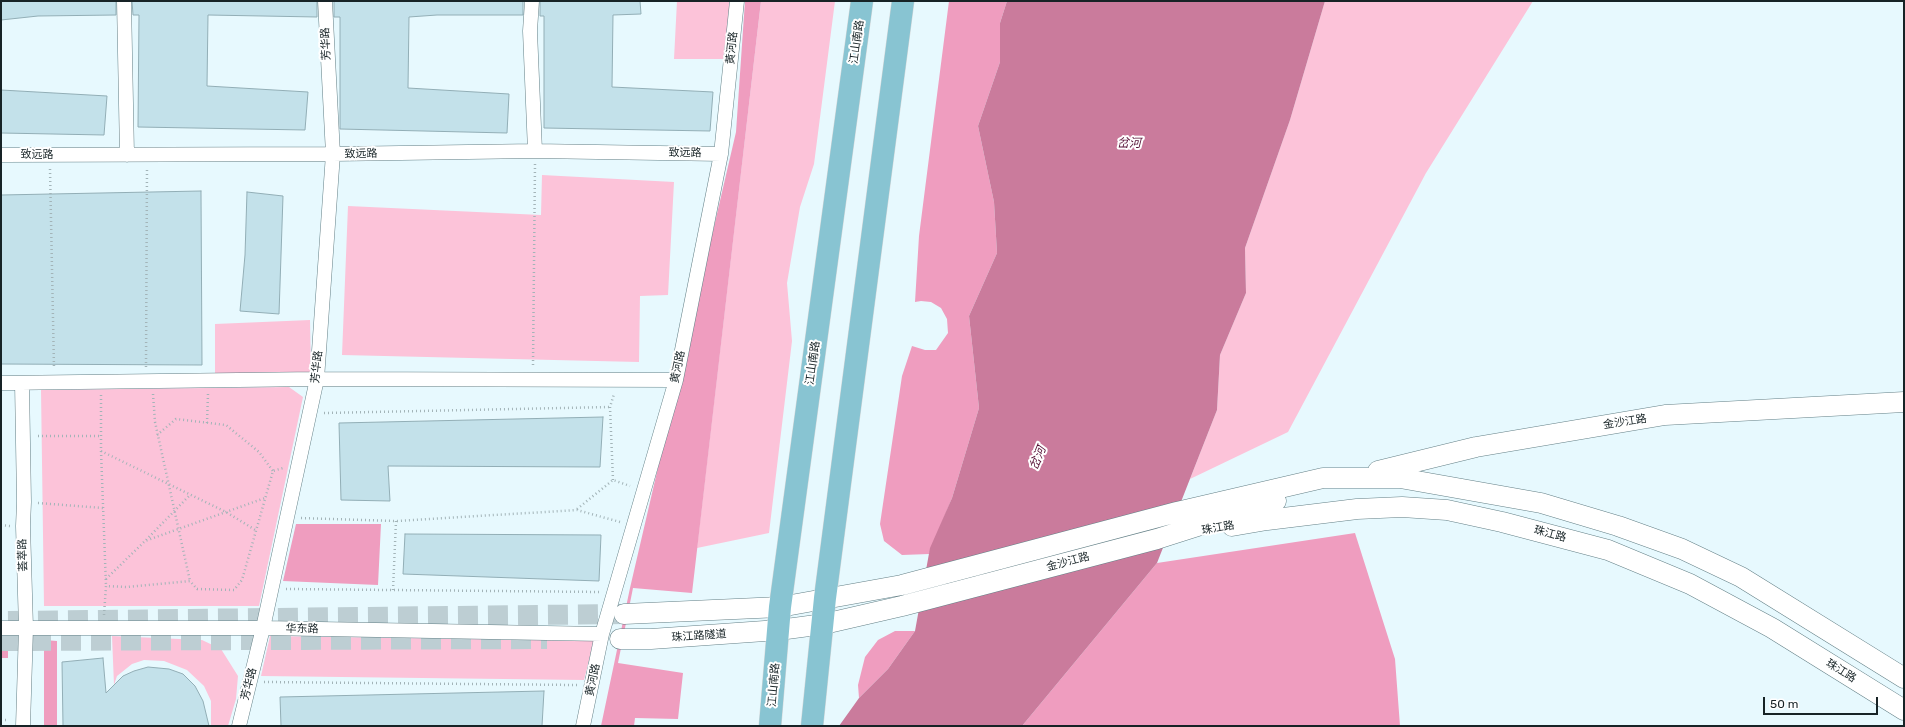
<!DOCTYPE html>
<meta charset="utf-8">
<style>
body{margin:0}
#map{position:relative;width:1905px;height:727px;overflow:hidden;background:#e7f9fe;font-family:Rubik,sans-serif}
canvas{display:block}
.frame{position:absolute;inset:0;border:2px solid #172326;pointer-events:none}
.scale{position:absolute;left:1763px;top:697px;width:115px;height:18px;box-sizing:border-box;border:2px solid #172326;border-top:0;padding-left:5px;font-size:12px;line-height:14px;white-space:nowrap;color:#172326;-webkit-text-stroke:3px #fff;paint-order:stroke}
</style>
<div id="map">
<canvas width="1905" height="727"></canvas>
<div class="frame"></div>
<div class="scale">50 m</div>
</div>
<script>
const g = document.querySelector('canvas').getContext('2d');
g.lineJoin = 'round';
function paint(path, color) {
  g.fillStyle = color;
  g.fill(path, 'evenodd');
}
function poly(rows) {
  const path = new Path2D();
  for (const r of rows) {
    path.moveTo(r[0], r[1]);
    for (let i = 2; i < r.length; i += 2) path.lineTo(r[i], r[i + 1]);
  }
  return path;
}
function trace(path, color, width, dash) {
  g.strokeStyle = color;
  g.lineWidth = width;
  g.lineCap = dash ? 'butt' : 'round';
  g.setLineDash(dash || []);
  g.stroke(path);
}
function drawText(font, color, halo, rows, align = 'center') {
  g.font = font + ' Rubik,"Noto Sans SC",sans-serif';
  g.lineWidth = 4;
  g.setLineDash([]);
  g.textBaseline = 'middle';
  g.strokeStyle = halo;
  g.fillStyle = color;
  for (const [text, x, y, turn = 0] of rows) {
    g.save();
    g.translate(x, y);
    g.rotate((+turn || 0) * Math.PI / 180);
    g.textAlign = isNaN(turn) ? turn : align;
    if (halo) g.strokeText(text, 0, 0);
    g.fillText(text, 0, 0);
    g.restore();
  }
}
paint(poly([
 [677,1,731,1,723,59,674,59],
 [761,1,835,1,814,164,800,207,787,283,792,341,769,533,697,548],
 [1325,1,1533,1,1426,173,1288,432,1190,479,1217,410,1220,355,1246,293,1245,248,1290,120],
 [542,175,674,182,668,295,640,296,639,362,342,355,348,206,541,215],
 [310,320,311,373,215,377,215,324],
 [289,387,303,397,259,606,44,606,41,390],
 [112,636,202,640,221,649,238,676,236,699,228,726,211,726,211,701,204,686,187,670,164,661,144,660,132,664,117,676,114,685],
 [270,636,594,641,584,680,261,676]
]), '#fcc3d9');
paint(poly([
 [745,1,761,1,692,593,633,588,618,663,683,673,678,719,635,718,634,726,601,726,630,588,736,132],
 [949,1,1007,1,1000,23,1000,62,978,126,994,202,997,253,969,316,979,408,952,498,929,554,902,555,884,541,880,524,902,376,912,346,925,350,936,350,948,333,947,319,941,308,931,302,921,301,915,302,919,236],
 [296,524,381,524,378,585,283,581],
 [1355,533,1395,659,1400,726,1022,726,1157,563],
 [895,631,915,631,888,669,859,698,858,685,865,657,878,640],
 [1,637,8,637,8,658,1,658],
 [44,640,57,641,57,726,44,726]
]), '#ef9dbf');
paint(poly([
 [1007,1,1325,1,1290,120,1245,248,1246,293,1220,355,1217,410,1157,563,1022,726,839,726,859,698,888,669,915,631,930,548,952,498,979,408,969,316,997,253,994,202,978,126,1000,62,1000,23]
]), '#ca7b9c');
const building = poly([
 [1,1,116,1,116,15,38,16,1,20,1,1],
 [132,1,317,1,317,17,208,15,207,86,308,92,305,130,138,127,139,15,133,15,132,1],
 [334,1,523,1,523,15,437,15,409,17,408,88,509,94,507,133,340,129,340,17,334,17,334,1],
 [540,1,640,1,641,14,613,15,612,87,713,92,710,131,544,128,544,16,540,16,540,1],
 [1,90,107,96,104,135,1,133,1,90],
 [201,191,202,365,1,364,1,195,201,191],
 [247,192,283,196,279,314,240,311,245,255,247,192],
 [603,417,600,467,388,466,390,501,341,500,339,423,603,417],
 [405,534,601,535,599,581,403,574,405,534],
 [103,658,106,693,123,676,134,671,148,667,169,669,183,674,195,686,203,701,209,726,63,726,62,662,103,658],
 [544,691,542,726,281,726,280,697,544,691]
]);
paint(building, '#c3e1ea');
trace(building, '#92aeb6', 1);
trace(poly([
 [8,621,624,614],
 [1,641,547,639]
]), '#bdced3', 20, [20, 10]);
const street = poly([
 [124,1,127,155],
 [532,1,530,31,535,151],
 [1,155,333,154,535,151,721,154],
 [1,383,317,379,676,380],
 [22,383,24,502,23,526,26,628,23,726],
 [1,628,263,628,602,634],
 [239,726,263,628,317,379,333,154,325,1],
 [583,726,602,634,676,380,721,154,737,1]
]);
const secondary = poly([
 [1378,471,1476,447,1665,415,1904,402],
 [1232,526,1267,520,1357,509,1402,507,1447,510,1502,522,1608,550,1690,584,1772,628,1904,710],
 [624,614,780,607,902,585,1177,512,1323,478,1400,478,1541,503,1618,526,1682,549,1741,577,1904,678],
 [620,639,651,639,779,630,824,624,902,606,1157,539,1276,501]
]);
const primary = poly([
 [770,726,780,607,862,1],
 [812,726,825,598,903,1]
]);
trace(street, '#648087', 15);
trace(secondary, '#648087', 21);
trace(primary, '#d5d7d8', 23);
trace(poly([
 [50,169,54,368],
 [533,365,535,164],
 [146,367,147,168],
 [153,394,155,422,190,581],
 [101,395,101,451,106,586],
 [324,413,610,407],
 [207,423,208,394],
 [157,435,176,419,226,425,259,452,273,471],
 [38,436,101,436],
 [101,451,226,512,257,531],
 [613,480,610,407,614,394],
 [38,503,103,508],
 [577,509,613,480,630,486],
 [301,518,396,521,577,510,620,522],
 [1,525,10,526],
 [146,540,190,495],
 [106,579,145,541,265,498],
 [286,589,601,592],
 [393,590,396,521],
 [104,615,106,586,127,587,190,581,197,589,234,590,242,580,273,471,283,468],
 [264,682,577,685],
 [1,720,8,720]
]), '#a3b4b8', 2.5, [1, 3]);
trace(street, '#fff', 14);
trace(secondary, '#fff', 20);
trace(primary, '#88c4d2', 22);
drawText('11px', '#172326', '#fff', [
 ["江山南路",857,42,-82],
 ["芳华路",326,44,-93],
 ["黄河路",732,48,-84],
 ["致远路",685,153,1],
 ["致远路",361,154,-1],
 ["致远路",37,155],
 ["江山南路",813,363,-82],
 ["芳华路",317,367,-84],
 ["黄河路",678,367,-78],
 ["金沙江路",1625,422,-9],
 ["珠江路",1218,528,-10],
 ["珠江路",1550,534,15],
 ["荟萃路",23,555,-92],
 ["金沙江路",1068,562,-15],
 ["华东路",302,629,1],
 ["珠江路隧道",699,636,-4],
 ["珠江路",1841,671,32],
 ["黄河路",593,680,-78],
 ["芳华路",249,684,-76],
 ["江山南路",774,685,-85]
]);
drawText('italic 12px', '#550f34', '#fff', [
 ["岔河",1129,144],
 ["岔河",1038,458,-68]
]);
</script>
